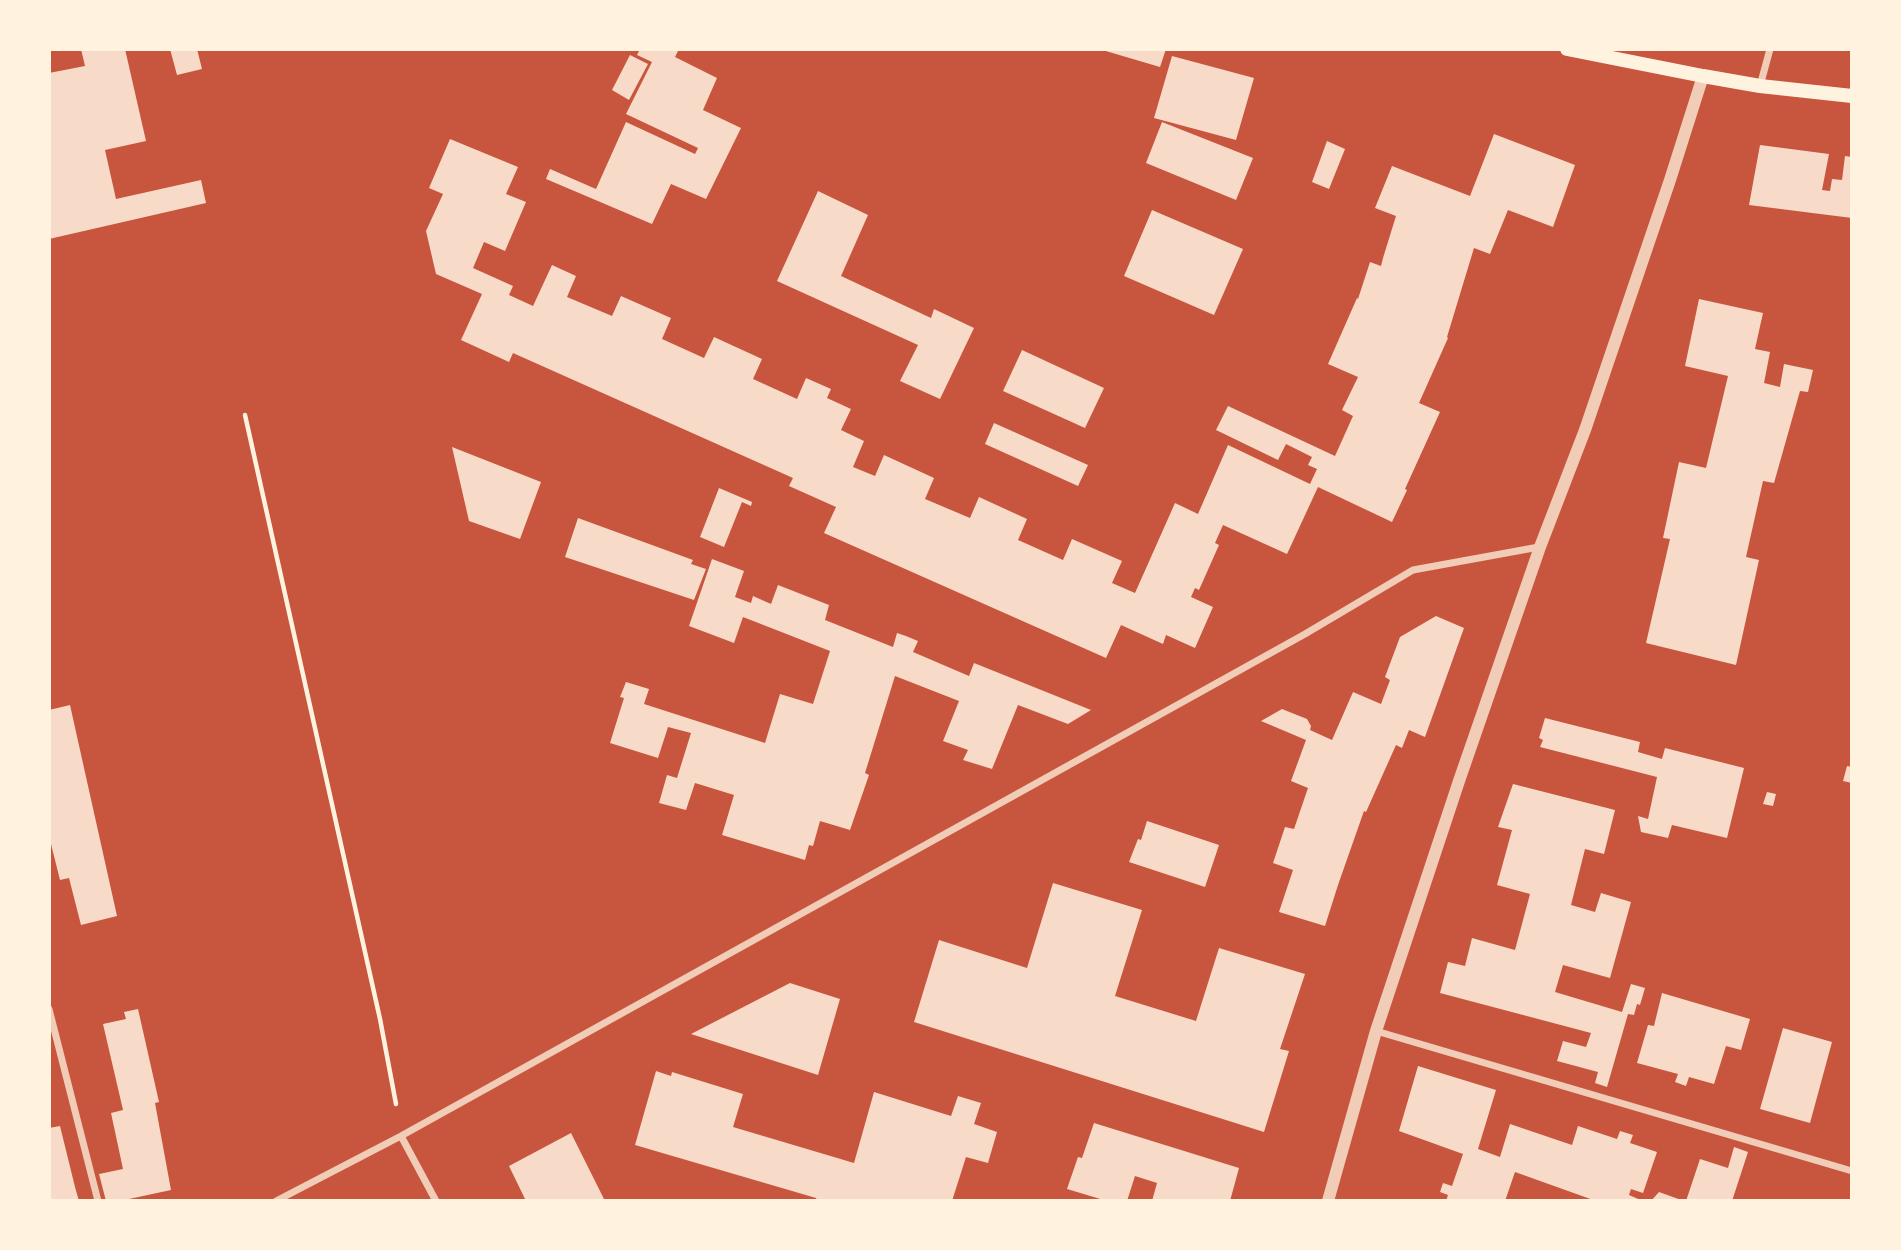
<!DOCTYPE html>
<style>
body{margin:0}
#map{position:relative;width:1901px;height:1250px;overflow:hidden;background:#c8553d;font-family:"Space Grotesk",sans-serif}
canvas{display:block}
.frame{position:absolute;inset:0;border:51px solid #fff3e0;pointer-events:none}
</style>
<div id="map">
<canvas width="1901" height="1250"></canvas>
<div class="frame"></div>
</div>
<script>
const g = document.querySelector('canvas').getContext('2d');
g.lineJoin = 'round';
function paint(path, color) {
  g.fillStyle = color;
  g.fill(path, 'evenodd');
}
function poly(rows) {
  const path = new Path2D();
  for (const r of rows) {
    path.moveTo(r[0], r[1]);
    for (let i = 2; i < r.length; i += 2) path.lineTo(r[i], r[i + 1]);
  }
  return path;
}
function trace(path, color, width, dash) {
  g.strokeStyle = color;
  g.lineWidth = width;
  g.lineCap = dash ? 'butt' : 'round';
  g.setLineDash(dash || []);
  g.stroke(path);
}
paint(poly([
 [81,49,125,49,146,141,105,150,116,199,201,180,206,203,49,239,49,73,85,66],
 [170,49,197,49,202,69,177,75],
 [640,49,679,49,675,57,717,78,703,110,741,128,706,199,671,184,652,224,546,179,550,169,596,189,626,122,695,154,698,148,626,114,652,62,637,55],
 [1099,49,1166,49,1160,67],
 [630,55,648,64,629,100,612,90],
 [1172,56,1254,78,1236,140,1154,118],
 [1162,122,1253,158,1236,200,1146,163],
 [1494,134,1575,165,1553,227,1508,210,1490,254,1474,248,1447,337,1448,338,1419,403,1440,412,1405,489,1407,490,1392,522,1318,487,1287,554,1223,525,1215,543,1219,545,1199,590,1195,588,1191,597,1213,607,1195,648,1166,635,1163,644,1121,625,1106,658,824,533,836,507,789,486,793,478,513,353,509,362,461,340,482,294,436,274,426,231,443,194,429,188,450,139,518,167,506,194,526,202,505,251,484,242,473,268,513,286,509,295,533,306,552,265,576,276,567,297,612,316,621,296,671,318,662,339,704,358,714,337,762,359,753,379,797,399,806,378,831,389,827,398,851,409,841,430,864,441,853,467,875,476,884,455,934,478,925,499,970,518,979,497,1027,519,1018,540,1063,560,1072,539,1122,561,1112,583,1135,593,1175,503,1198,514,1228,445,1310,484,1317,469,1308,465,1312,457,1286,444,1278,460,1216,430,1228,406,1335,456,1353,416,1342,410,1358,377,1328,364,1357,298,1358,299,1370,262,1381,266,1383,258,1396,216,1375,208,1392,166,1470,196],
 [1327,141,1345,149,1329,189,1312,182],
 [1760,145,1829,154,1822,190,1830,191,1832,179,1842,180,1845,156,1852,157,1852,218,1749,205],
 [818,191,868,215,841,276,931,318,934,309,974,328,940,399,900,381,918,345,777,281],
 [1152,210,1243,249,1214,315,1124,276],
 [1699,299,1763,313,1755,349,1770,352,1764,383,1780,387,1784,364,1813,370,1808,392,1800,391,1774,483,1763,481,1746,557,1759,560,1736,665,1646,643,1670,539,1663,538,1679,462,1706,468,1728,376,1685,366],
 [1022,350,1104,388,1085,428,1003,391],
 [994,423,1088,465,1078,486,985,444],
 [452,447,541,482,520,539,469,521],
 [719,488,752,502,751,506,742,502,724,547,700,537],
 [578,518,693,560,691,564,706,569,694,600,565,557],
 [712,559,744,571,735,597,751,603,753,596,771,604,778,585,829,605,825,620,893,647,897,633,906,636,918,641,913,652,969,676,974,663,1091,710,1068,724,1018,705,992,769,963,760,968,750,943,741,959,701,895,676,865,773,869,775,850,830,820,821,813,846,809,845,805,860,722,835,734,795,695,783,686,810,659,803,667,775,677,778,691,733,668,727,658,758,610,743,624,698,620,697,626,682,649,689,644,704,765,743,780,694,813,704,830,651,743,617,734,643,689,626],
 [1436,616,1464,628,1425,737,1409,730,1402,748,1396,745,1366,812,1364,811,1338,885,1325,926,1279,912,1293,870,1273,863,1285,827,1294,829,1308,788,1291,781,1306,740,1261,721,1282,709,1307,719,1311,726,1310,730,1332,740,1353,692,1381,704,1390,680,1385,677,1400,637],
 [70,705,117,916,81,925,69,878,60,880,49,836,49,710],
 [1545,718,1640,742,1638,752,1662,759,1665,748,1744,768,1727,838,1672,825,1668,838,1641,832,1638,816,1648,819,1657,777,1540,747,1543,740,1539,738],
 [1847,766,1852,767,1852,783,1843,781],
 [1513,784,1615,810,1604,854,1585,849,1571,905,1595,912,1601,893,1631,902,1610,978,1563,965,1555,992,1622,1012,1631,984,1645,988,1640,1005,1637,1004,1634,1015,1628,1014,1607,1087,1595,1083,1598,1072,1557,1061,1563,1041,1586,1047,1591,1033,1440,993,1448,962,1465,966,1472,938,1515,950,1530,894,1497,885,1512,830,1498,827],
 [1767,792,1776,794,1773,806,1763,804],
 [1147,821,1219,845,1205,887,1129,862,1138,839,1141,840],
 [1053,883,1142,910,1115,996,1196,1021,1219,948,1305,974,1280,1049,1289,1051,1264,1132,914,1022,939,940,1027,968],
 [790,983,840,999,818,1075,691,1034],
 [1662,993,1750,1019,1741,1050,1726,1046,1714,1084,1689,1077,1686,1086,1675,1082,1678,1074,1637,1063,1648,1025,1654,1026],
 [138,1009,159,1102,155,1103,171,1190,129,1199,130,1201,106,1201,99,1174,123,1169,111,1113,123,1110,103,1024,126,1019,124,1012],
 [1783,1028,1832,1042,1810,1123,1760,1109],
 [1418,1066,1496,1090,1478,1149,1500,1157,1510,1124,1572,1145,1578,1126,1617,1139,1620,1131,1633,1135,1630,1143,1657,1152,1643,1193,1631,1189,1629,1195,1643,1201,1596,1201,1515,1172,1505,1201,1446,1201,1448,1195,1440,1192,1443,1183,1452,1186,1463,1154,1399,1131],
 [656,1071,671,1076,672,1072,743,1094,733,1127,854,1163,874,1092,951,1116,958,1096,981,1103,974,1124,997,1132,988,1163,966,1157,952,1201,817,1201,816,1198,635,1145],
 [1094,1123,1239,1168,1230,1201,1152,1201,1157,1183,1135,1176,1127,1201,1107,1201,1067,1189,1078,1157,1082,1158],
 [60,1126,75,1187,79,1201,49,1201,49,1128],
 [571,1133,605,1201,526,1201,509,1166],
 [1734,1147,1748,1152,1732,1201,1686,1201,1700,1159,1728,1168],
 [1659,1192,1684,1201,1651,1201]
]), '#f7dbc8');
trace(poly([
 [245,415,380,1019,396,1104]
]), '#fff3e0', 4.5);
trace(poly([
 [1760,86,1770,49],
 [49,1009,98,1201],
 [1376,1031,1852,1171],
 [401,1136,436,1201],
 [276,1201,401,1136,1305,634,1413,570,1539,547]
]), '#f1ccb7', 7);
trace(poly([
 [1328,1201,1376,1031,1459,781,1540,547,1585,430,1670,180,1703,76]
]), '#f1ccb7', 12);
trace(poly([
 [1567,49,1703,76,1760,86,1852,96]
]), '#fff3e0', 14);
</script>
